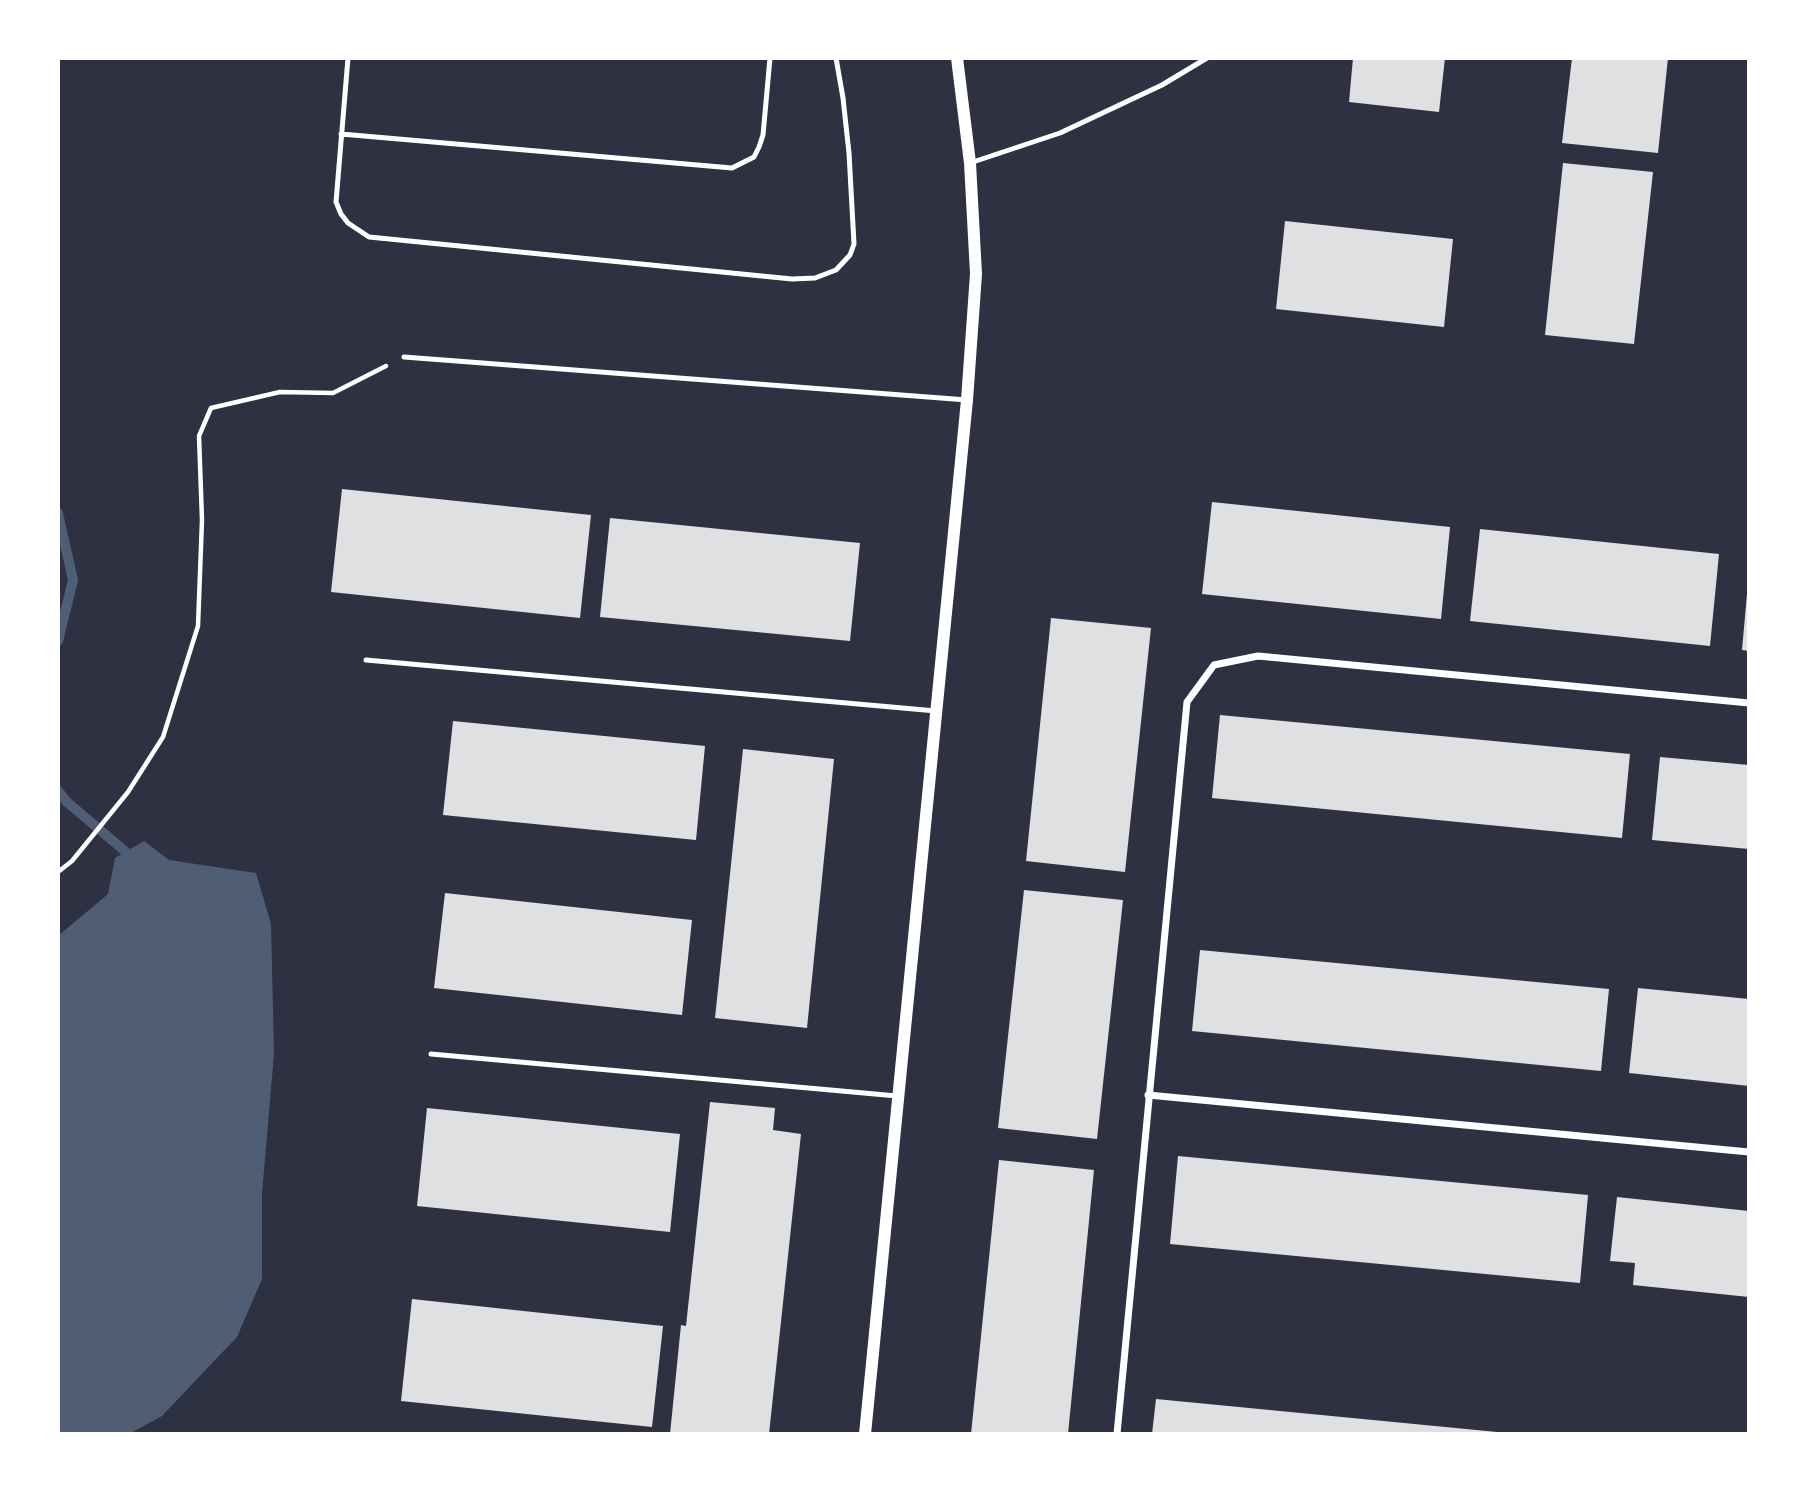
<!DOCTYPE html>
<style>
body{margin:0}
#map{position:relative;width:1807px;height:1492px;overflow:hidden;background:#2d3142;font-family:Signika,sans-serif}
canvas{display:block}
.frame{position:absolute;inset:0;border:60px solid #fff;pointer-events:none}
</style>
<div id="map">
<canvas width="1807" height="1492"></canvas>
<div class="frame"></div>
</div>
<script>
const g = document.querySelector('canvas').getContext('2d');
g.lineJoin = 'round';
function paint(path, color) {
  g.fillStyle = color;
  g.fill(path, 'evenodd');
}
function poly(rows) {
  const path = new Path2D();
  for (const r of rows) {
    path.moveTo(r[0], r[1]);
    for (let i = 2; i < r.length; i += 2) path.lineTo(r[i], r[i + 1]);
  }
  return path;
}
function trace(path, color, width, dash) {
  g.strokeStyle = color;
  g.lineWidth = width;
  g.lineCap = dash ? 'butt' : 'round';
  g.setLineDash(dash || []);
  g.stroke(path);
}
paint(poly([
 [144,841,169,860,256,873,271,924,274,1054,262,1194,262,1279,237,1337,162,1416,129,1434,58,1434,58,936,108,894,115,858]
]), '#4f5d75');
trace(poly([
 [58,513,73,580,58,641],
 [58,791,67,802,126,852]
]), '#4f5d75', 10);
paint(poly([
 [1353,58,1445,58,1439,112,1349,102],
 [1572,58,1668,58,1658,153,1562,143],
 [1563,163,1653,172,1634,344,1545,335],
 [1285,221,1453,239,1444,327,1276,309],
 [342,489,591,515,580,618,331,592],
 [1212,502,1450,527,1441,619,1202,594],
 [610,518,860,543,850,641,600,617],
 [1480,529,1719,554,1710,646,1470,621],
 [1747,594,1749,594,1749,651,1742,650],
 [1051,618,1151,628,1125,872,1026,861],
 [1220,715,1630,754,1622,838,1212,798],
 [453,721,705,746,696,840,443,815],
 [743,749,834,759,807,1028,715,1018],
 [1660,757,1749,765,1749,849,1652,840],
 [1024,890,1123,900,1097,1139,998,1128],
 [445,893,692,920,682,1015,434,988],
 [1200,950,1609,989,1601,1071,1192,1031],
 [1638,988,1749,999,1749,1086,1629,1073],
 [710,1102,775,1108,773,1130,801,1134,769,1434,670,1434,681,1325,686,1326],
 [427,1108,680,1134,670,1232,417,1206],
 [1178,1156,1588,1195,1580,1283,1170,1244],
 [999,1160,1094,1170,1068,1434,971,1434],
 [1617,1197,1749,1211,1749,1297,1633,1285,1635,1263,1610,1261],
 [412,1299,663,1326,652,1427,401,1401],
 [1156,1399,1497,1432,1497,1434,1152,1434]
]), '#e0e0e3');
trace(poly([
 [58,872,72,861,128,792,163,737,198,626,202,520,199,436,211,408,280,392,333,393,386,366]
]), '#fff', 4.5);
trace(poly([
 [348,58,336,202,341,214,348,223,369,237,792,279,815,278,836,270,850,255,854,244,849,153,843,98,836,58],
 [341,134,732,168,754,157,759,147,763,135,770,58],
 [970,163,1060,133,1162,85,1207,58],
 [404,357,967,400],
 [366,660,936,711],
 [431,1054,897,1096]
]), '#fff', 5);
trace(poly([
 [1148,1095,1749,1152],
 [1117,1434,1187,702,1214,665,1258,656,1749,703]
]), '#fff', 7);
trace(poly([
 [865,1434,967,400,976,274,970,163,957,58]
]), '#fff', 12);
</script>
